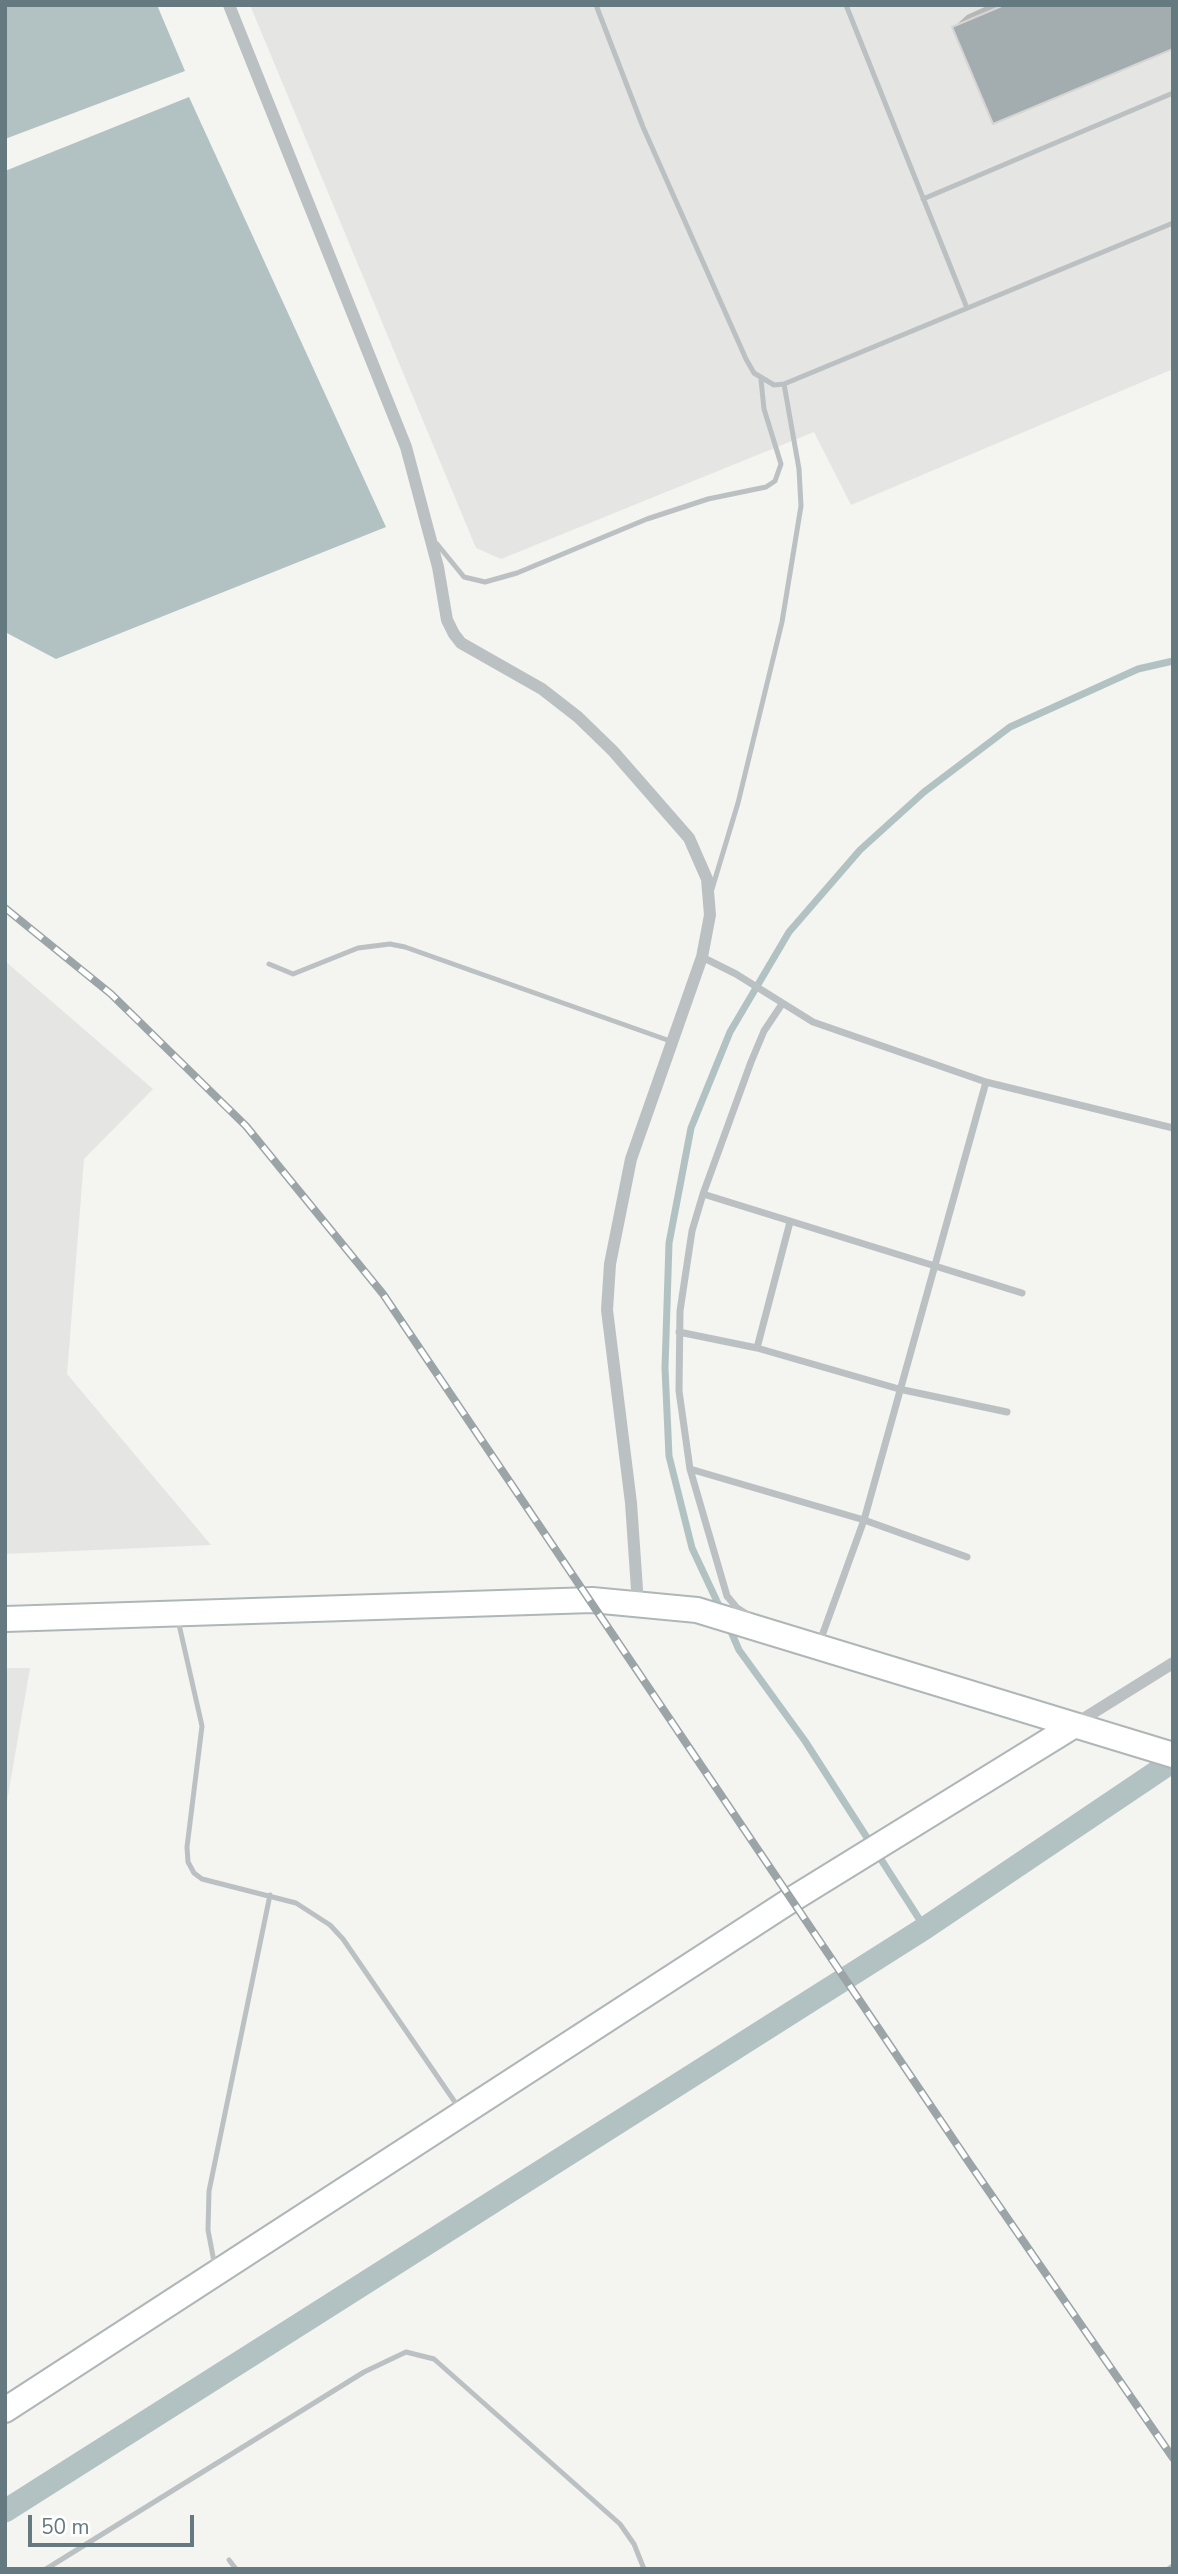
<!DOCTYPE html>
<style>
body{margin:0}
#map{position:relative;width:1178px;height:2574px;overflow:hidden;background:#f4f4f1;font-family:"Nunito Sans",sans-serif}
canvas{display:block}
.frame{position:absolute;inset:0;border:7px solid #657a80;pointer-events:none}
.scale{position:absolute;left:28px;top:2515px;width:166px;height:32px;box-sizing:border-box;border:4px solid #657a80;border-top:0;padding-left:9px;font-size:21px;line-height:24px;white-space:nowrap;color:#657a80;-webkit-text-stroke:5px #fff;paint-order:stroke}
</style>
<div id="map">
<canvas width="1178" height="2574"></canvas>
<div class="frame"></div>
<div class="scale">50 m</div>
</div>
<script>
const g = document.querySelector('canvas').getContext('2d');
g.lineJoin = 'round';
function paint(path, color) {
  g.fillStyle = color;
  g.fill(path, 'evenodd');
}
function poly(rows) {
  const path = new Path2D();
  for (const r of rows) {
    path.moveTo(r[0], r[1]);
    for (let i = 2; i < r.length; i += 2) path.lineTo(r[i], r[i + 1]);
  }
  return path;
}
function trace(path, color, width, dash) {
  g.strokeStyle = color;
  g.lineWidth = width;
  g.lineCap = dash ? 'butt' : 'round';
  g.setLineDash(dash || []);
  g.stroke(path);
}
paint(poly([
 [250,5,1173,5,1173,369,851,505,814,432,501,559,476,548],
 [5,961,153,1089,84,1159,67,1374,211,1545,5,1554],
 [5,1668,30,1668,5,1813]
]), '#e5e5e4');
paint(poly([
 [5,5,157,5,185,71,5,139],
 [189,97,386,527,56,659,5,632,5,171]
]), '#b2c2c3');
paint(poly([
 [989,5,1173,5,954,27,967,15]
]), '#0003');
trace(poly([
 [721,1610,692,1548,669,1456,665,1368,669,1243,691,1128,730,1032,789,932,860,850,924,792,1010,727,1138,669,1173,661],
 [729,1627,739,1650,805,1741,925,1928]
]), '#b2c2c3', 7);
trace(poly([
 [5,2511,925,1928,1173,1761]
]), '#b2c2c3', 23);
const building = poly([
 [1004,5,1173,5,1173,49,993,124,952,27,1004,5]
]);
paint(building, '#a3adb0');
trace(building, '#d6d5d4', 2);
const secondary = poly([
 [5,1619,592,1600,697,1610,1173,1755],
 [5,2410,791,1900,1073,1726]
]);
trace(secondary, '#aeb6b8', 28);
trace(poly([
 [596,5,643,127,746,359,754,373,774,385,784,384,1173,223],
 [846,5,967,308],
 [923,199,1173,93],
 [437,544,464,577,485,582,517,573,647,519,708,499,766,487,775,481,781,464,764,409,761,380],
 [712,889,738,803,782,622,801,506,799,469,784,384],
 [269,964,293,974,358,948,390,944,405,947,673,1042],
 [178,1620,202,1726,187,1847,188,1862,194,1873,202,1879,296,1903,330,1925,343,1939,459,2108],
 [215,2267,208,2230,209,2191,270,1895],
 [229,2560,236,2569],
 [46,2569,364,2372,406,2352,434,2359,620,2524,634,2544,644,2569]
]), '#bbc1c3', 5);
trace(poly([
 [702,957,736,974,813,1022,986,1082,1173,1128],
 [703,1194,1022,1293],
 [679,1332,757,1348,899,1389,1007,1412],
 [757,1348,790,1222],
 [690,1469,864,1520,967,1557],
 [748,1615,737,1608,727,1596,690,1469,679,1391,680,1311,692,1231,703,1194,751,1062,764,1031,782,1004],
 [819,1644,864,1520,986,1082],
 [1170,2569,1173,2567]
]), '#bbc1c3', 7);
trace(poly([
 [229,5,406,447,438,567,447,620,454,634,461,643,542,689,578,717,613,751,689,838,707,879,710,915,702,957,631,1159,610,1264,607,1310,631,1503,638,1604],
 [1075,1724,1173,1663]
]), '#bbc1c3', 12);
trace(secondary, '#fff', 24);
const rail = poly([
 [5,908,111,994,246,1126,383,1294,970,2164,1173,2458]
]);
trace(rail, '#9ba5a7', 8);
trace(rail, '#fff', 5, [16]);
</script>
